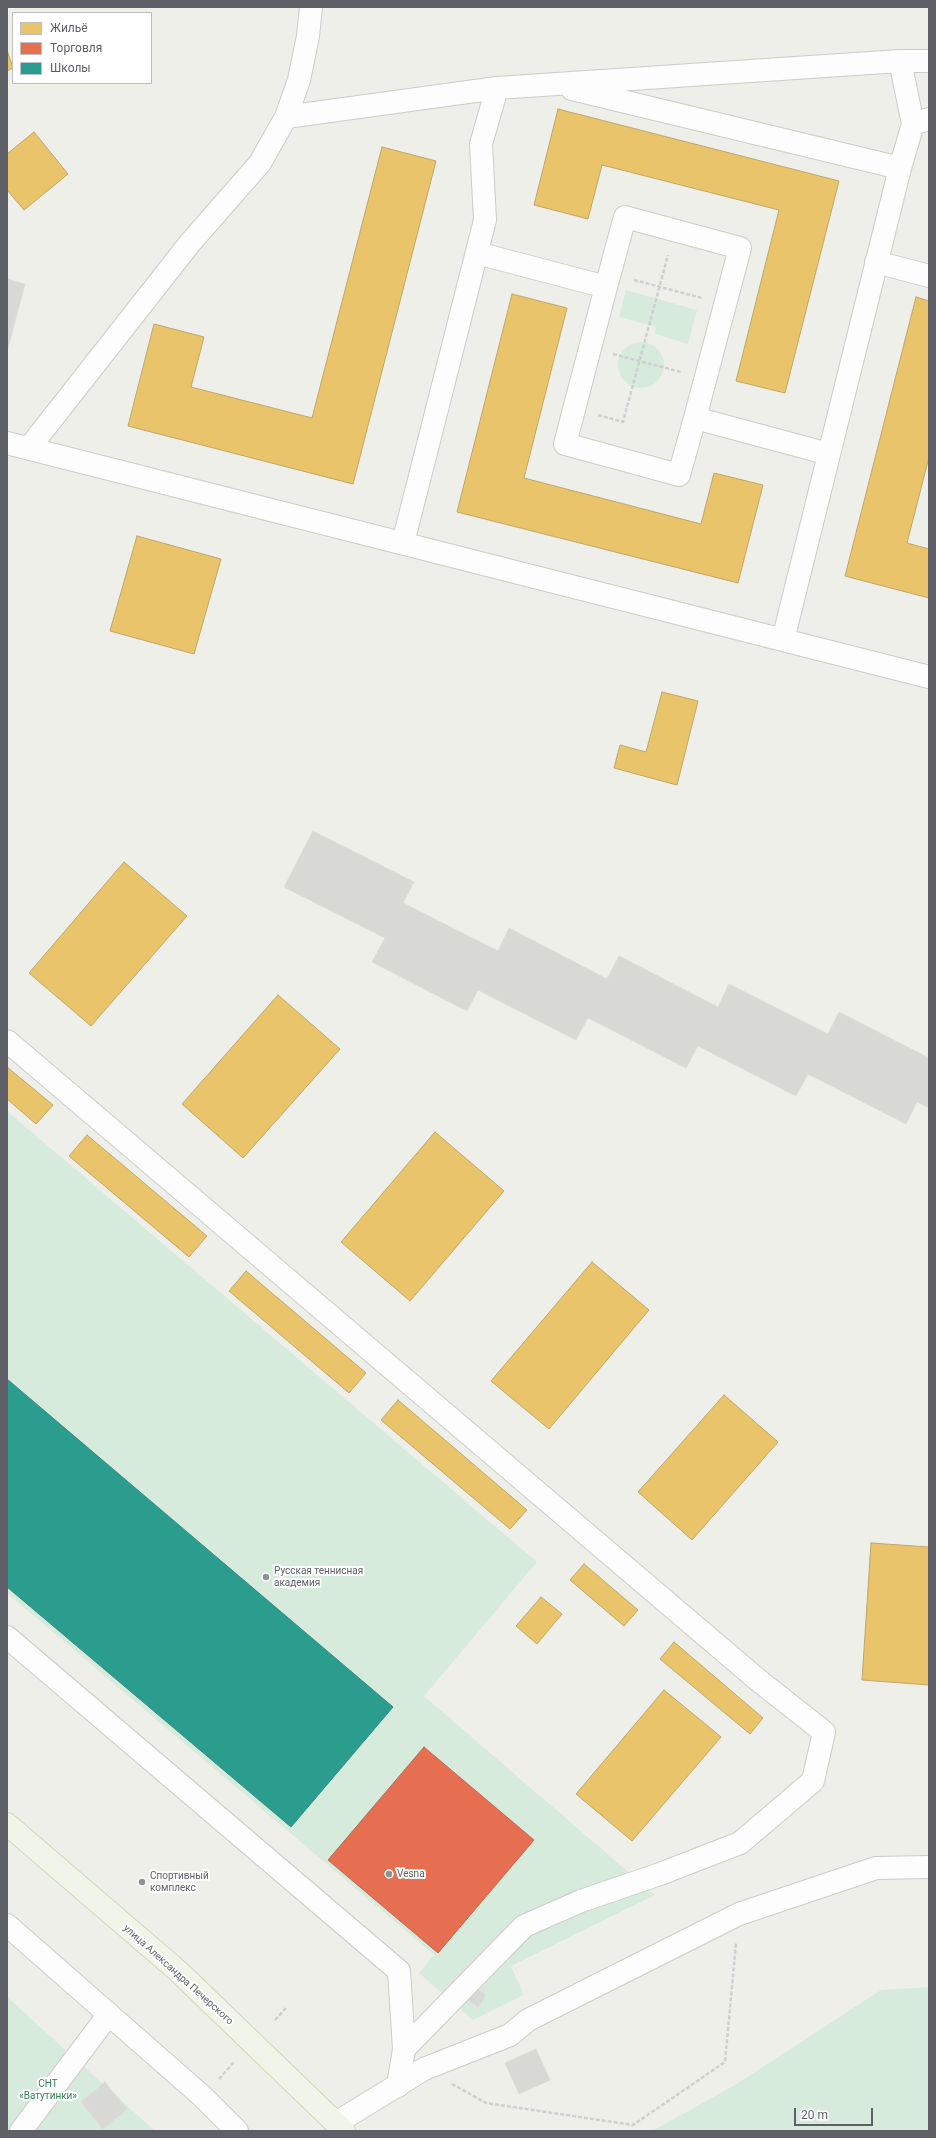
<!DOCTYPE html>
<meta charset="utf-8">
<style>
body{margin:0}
#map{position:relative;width:936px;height:2138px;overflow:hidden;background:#eeefe9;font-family:Roboto,sans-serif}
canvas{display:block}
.frame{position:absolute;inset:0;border:8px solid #5e5f67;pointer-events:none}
.legend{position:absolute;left:12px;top:12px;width:140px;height:72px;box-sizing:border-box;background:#fff;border:1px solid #bfbfc2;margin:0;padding:5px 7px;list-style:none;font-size:12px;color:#5e5f67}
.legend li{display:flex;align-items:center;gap:8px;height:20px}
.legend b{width:20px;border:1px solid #bfbfc2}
.scale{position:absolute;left:794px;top:2108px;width:79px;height:18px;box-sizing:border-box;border:2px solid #5e5f67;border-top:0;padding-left:5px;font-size:12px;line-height:14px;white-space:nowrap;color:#5e5f67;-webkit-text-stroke:3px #fff;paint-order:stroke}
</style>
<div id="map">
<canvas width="936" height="2138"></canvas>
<div class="frame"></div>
<ul class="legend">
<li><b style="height:11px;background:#e9c46a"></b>Жильё</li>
<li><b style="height:11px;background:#e76f51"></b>Торговля</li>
<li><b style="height:11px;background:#2a9d8f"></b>Школы</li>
</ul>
<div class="scale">20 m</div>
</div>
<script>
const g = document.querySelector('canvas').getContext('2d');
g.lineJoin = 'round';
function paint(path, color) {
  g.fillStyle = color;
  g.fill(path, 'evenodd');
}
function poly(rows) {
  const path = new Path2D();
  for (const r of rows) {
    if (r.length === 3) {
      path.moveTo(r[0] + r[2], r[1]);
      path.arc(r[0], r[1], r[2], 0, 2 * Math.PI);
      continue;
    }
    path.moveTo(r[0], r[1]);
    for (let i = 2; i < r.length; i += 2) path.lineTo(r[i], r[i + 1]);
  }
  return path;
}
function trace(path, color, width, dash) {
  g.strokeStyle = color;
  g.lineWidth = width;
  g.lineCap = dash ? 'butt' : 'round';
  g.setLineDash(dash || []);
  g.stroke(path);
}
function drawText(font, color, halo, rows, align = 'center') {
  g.font = font + ' Roboto,sans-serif';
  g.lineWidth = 4;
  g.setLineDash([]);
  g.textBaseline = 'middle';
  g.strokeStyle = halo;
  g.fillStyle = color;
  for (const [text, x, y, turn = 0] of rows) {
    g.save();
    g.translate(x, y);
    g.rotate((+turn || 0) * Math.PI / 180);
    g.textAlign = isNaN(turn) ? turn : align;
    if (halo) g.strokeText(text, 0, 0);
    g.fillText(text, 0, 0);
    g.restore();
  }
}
paint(poly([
 [626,290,697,310,688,344,655,334,656,327,619,317],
 [641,365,23],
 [7,1111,537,1562,424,1696,655,1895,511,1966,524,1995,473,2020,419,1973,434,1955,7,1593],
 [929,1987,929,2131,652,2131,735,2085,881,1990],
 [7,1997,155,2131,7,2131]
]), '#d7ebdd');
const homes = poly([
 [7,50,13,68,7,71,7,50],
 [558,109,839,181,785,393,736,381,779,210,602,165,588,219,534,205,558,109],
 [34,132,68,174,24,210,7,190,7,154,34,132],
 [382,147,436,161,353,484,128,426,154,324,204,337,191,387,312,418,382,147],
 [512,294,567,308,524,478,701,524,714,473,763,485,738,583,457,512,512,294],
 [916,297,929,301,929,457,907,543,929,549,929,598,845,576,916,297],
 [137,536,221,559,194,654,110,631,137,536],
 [662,692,698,701,677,785,614,768,620,745,646,752,662,692],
 [124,862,187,916,91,1026,29,973,124,862],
 [278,995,340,1049,243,1158,182,1104,278,995],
 [7,1067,53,1105,36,1124,7,1099,7,1067],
 [435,1132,504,1191,410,1301,341,1242,435,1132],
 [87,1135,207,1236,189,1257,69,1156,87,1135],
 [592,1262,649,1310,549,1429,491,1381,592,1262],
 [246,1271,366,1373,349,1393,229,1291,246,1271],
 [724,1395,778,1442,692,1540,638,1492,724,1395],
 [398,1400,527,1510,510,1529,381,1420,398,1400],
 [871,1543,929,1547,929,1685,862,1680,871,1543],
 [584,1564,638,1610,624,1626,570,1580,584,1564],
 [541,1597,562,1614,537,1644,516,1626,541,1597],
 [674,1642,763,1718,750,1734,660,1659,674,1642],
 [664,1690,721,1737,632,1841,576,1794,664,1690]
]);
paint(homes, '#e9c46a');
trace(homes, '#bfa669', 1);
const shops = poly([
 [424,1747,534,1840,438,1953,328,1860,424,1747]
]);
paint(shops, '#e76f51');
trace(shops, '#be6a58', 1);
const schools = poly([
 [7,1379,393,1707,291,1827,7,1587,7,1379]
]);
paint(schools, '#2a9d8f');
trace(schools, '#3a8a83', 1);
const building = poly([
 [7,279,25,284,7,352,7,279],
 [313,831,414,882,403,903,498,951,509,928,607,979,619,956,718,1007,729,984,828,1034,839,1012,929,1058,929,1108,917,1102,906,1124,808,1074,796,1096,698,1046,686,1068,588,1018,576,1040,478,990,467,1011,372,962,385,938,284,887,313,831],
 [473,1986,486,1995,478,2007,465,1998,473,1986],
 [536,2049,550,2080,519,2094,505,2063,536,2049],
 [105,2082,127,2109,103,2129,81,2102,105,2082]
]);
paint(building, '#d8d8d4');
trace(building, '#deded8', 1);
const minor = poly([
 [900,61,913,124],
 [572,89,900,168],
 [286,117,497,88,900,61,929,61],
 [477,253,606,287,625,217,740,248,695,418,829,454],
 [876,262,929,276],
 [606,287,565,444,679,475,695,418],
 [7,443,929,677],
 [29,448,190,243,260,163,286,117,299,80,308,36,311,7],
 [403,543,485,220,481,144,497,88],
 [783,640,900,168,913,124,929,119],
 [7,1041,758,1680,824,1732,813,1781,740,1843,660,1874,581,1901,524,1926,404,2049,398,2086],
 [7,1637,399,1971,404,2049],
 [7,1925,202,2096,237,2131],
 [336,2123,424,2069,510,2035,528,2020,739,1914,876,1868,929,1867],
 [21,2131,109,2014]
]);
const major = poly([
 [7,1824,178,1971,344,2131]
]);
trace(minor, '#cbcccb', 24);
trace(major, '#d2d6b7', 24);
trace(poly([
 [634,280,702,298],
 [613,354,681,372],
 [598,415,623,422,668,255],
 [275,2020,286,2008],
 [219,2079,234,2062],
 [452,2084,486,2103,633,2125,725,2062,736,1943]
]), '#ccd0d0', 2.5, [4, 2]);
trace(minor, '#fcfdfc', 22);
trace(major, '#f1f4e9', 22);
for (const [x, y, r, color] of [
 [266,1577,4,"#909194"],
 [389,1874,4,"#909194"],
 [142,1882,4,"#909194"]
]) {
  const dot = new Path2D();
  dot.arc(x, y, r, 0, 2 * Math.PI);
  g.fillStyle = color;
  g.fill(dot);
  trace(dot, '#fff', 1.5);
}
drawText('10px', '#5e5f67', '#fff', [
 ["Русская теннисная",274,1571],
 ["академия",274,1583],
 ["Vesna",397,1874],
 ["Спортивный",150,1876],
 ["комплекс",150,1888]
], 'left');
drawText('10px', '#5e5f67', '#fff', [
 ["улица Александра Печерского",178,1975,42]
]);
drawText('10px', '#338257', '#fff', [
 ["СНТ",48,2084],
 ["«Ватутинки»",48,2096]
]);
</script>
